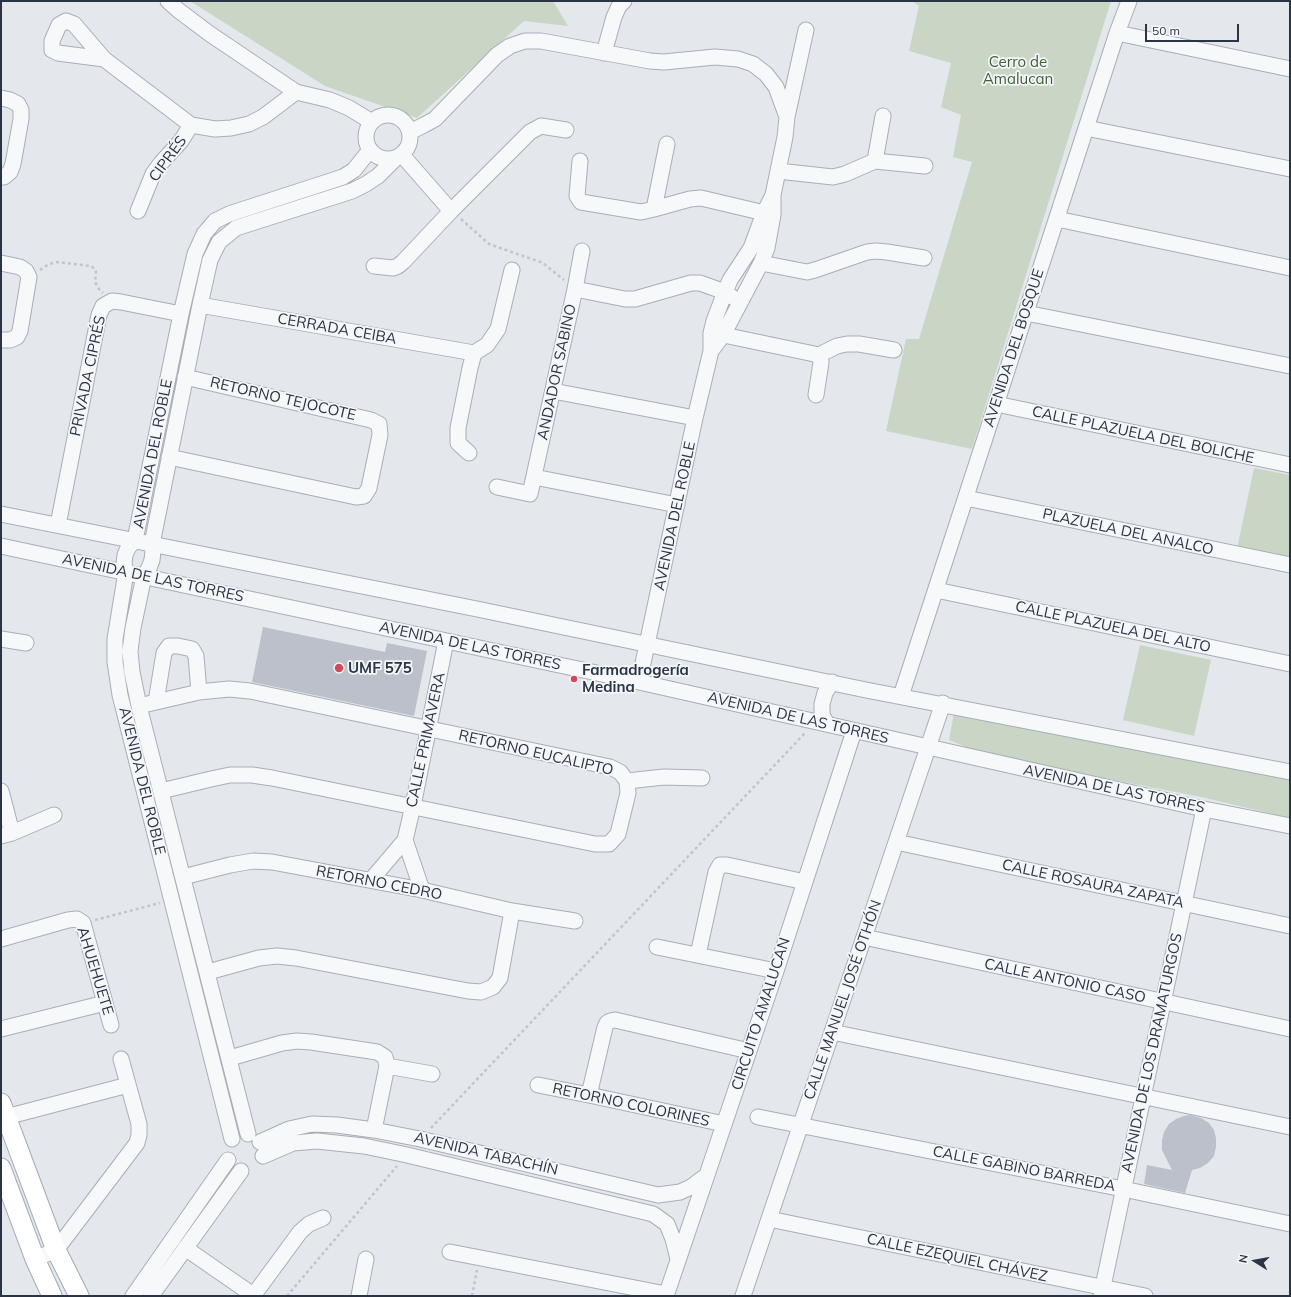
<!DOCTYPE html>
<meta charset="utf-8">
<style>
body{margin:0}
#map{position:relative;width:1291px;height:1297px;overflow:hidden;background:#e4e7ec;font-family:Mulish,sans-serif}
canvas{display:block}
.frame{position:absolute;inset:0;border:2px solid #2b3445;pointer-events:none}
.north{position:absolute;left:1235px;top:1241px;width:40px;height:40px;-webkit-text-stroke:3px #f4f6f9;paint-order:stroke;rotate:281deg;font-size:11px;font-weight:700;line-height:16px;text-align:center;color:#2b3445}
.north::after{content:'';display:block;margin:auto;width:14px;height:18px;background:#2b3445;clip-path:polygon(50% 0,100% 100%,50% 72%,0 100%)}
.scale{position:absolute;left:1145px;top:24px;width:94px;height:18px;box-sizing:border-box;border:2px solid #2b3445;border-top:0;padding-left:5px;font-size:12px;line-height:14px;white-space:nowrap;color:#2b3445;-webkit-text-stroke:3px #f4f6f9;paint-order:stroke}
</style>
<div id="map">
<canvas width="1291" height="1297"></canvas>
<div class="frame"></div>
<div class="north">N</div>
<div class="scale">50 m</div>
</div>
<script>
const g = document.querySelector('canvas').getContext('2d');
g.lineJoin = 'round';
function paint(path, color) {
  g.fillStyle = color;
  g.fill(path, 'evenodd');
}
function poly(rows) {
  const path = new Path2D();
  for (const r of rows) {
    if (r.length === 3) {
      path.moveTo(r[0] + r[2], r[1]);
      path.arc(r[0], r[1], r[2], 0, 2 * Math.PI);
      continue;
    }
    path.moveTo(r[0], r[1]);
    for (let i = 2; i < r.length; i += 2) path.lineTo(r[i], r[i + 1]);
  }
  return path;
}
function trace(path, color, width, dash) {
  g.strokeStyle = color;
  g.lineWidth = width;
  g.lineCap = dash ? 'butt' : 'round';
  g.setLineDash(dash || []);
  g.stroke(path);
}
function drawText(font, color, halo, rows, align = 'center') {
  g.font = font + ' Mulish,sans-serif';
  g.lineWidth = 3.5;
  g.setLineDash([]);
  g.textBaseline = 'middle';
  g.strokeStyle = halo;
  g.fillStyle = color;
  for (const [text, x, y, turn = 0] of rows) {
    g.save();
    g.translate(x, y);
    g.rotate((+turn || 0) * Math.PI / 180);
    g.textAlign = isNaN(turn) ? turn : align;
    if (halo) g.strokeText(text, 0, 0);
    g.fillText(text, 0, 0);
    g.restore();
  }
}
paint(poly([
 [190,1,553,1,568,26,524,21,417,118,325,86],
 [912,1,1111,1,972,449,886,431,906,339,919,339,972,162,953,157,961,115,941,107,951,63,909,51,919,6],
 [1254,468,1290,475,1290,559,1237,549],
 [1140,645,1211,660,1194,736,1123,720],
 [954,713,1290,778,1290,818,1201,797,976,753,964,746,949,740]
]), '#c9d6c5');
paint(poly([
 [263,627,385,652,387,643,427,651,414,716,252,682],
 [1190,1115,1201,1118,1209,1123,1214,1130,1216,1138,1216,1147,1214,1156,1208,1163,1200,1168,1192,1170,1185,1193,1144,1184,1147,1165,1172,1170,1162,1150,1162,1140,1164,1132,1169,1124,1176,1119,1184,1116]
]), '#bbc0ca');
const minor = poly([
 [168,1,178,10,210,34,296,92,330,100,349,108,372,122],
 [1117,33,1290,69],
 [604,53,614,17,619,6,624,1],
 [104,59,58,53,52,50,52,41,59,25,66,21,74,24,104,59,191,125],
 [1,98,10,100,18,104,21,110,21,119,13,164,10,172,4,177,1,177],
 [388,137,22],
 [1086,128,1290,169],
 [410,132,424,125,435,119,497,55,510,46,525,41,541,41,650,61,664,62,715,57,738,59,753,64,766,74,776,87,787,117],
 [402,155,451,211],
 [580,161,577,196,581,202,641,212,654,209,690,199,701,198,773,215],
 [875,161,883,116],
 [778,171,833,177,845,174,875,161,925,166],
 [654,209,667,144],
 [138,211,153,174,161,163,181,141,191,125,215,129,231,128,249,124,263,117,296,92],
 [1057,219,1290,268],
 [1,263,20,267,26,271,29,277,20,331,17,337,10,340,1,340],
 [761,263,807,272,815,270,867,252,876,251,887,252,924,258],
 [374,266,393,268,398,266,403,262,451,211,530,132,541,126,566,130],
 [575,289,625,299,635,299,691,283,700,283,725,292,732,297],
 [200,305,474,353],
 [1026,313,1290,366],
 [714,333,819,355,837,346,847,344,859,344,894,350],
 [711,351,723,335,761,263,767,248,773,215,773,195,785,137,787,117,806,30],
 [553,391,695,418],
 [816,395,820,369,821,362,819,355],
 [996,404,1290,465],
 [469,453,458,443,458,428,470,368,474,353,487,345,498,329,512,270],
 [169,457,356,497,364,496,369,488,380,435,379,424,371,420,185,377],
 [534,477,677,505],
 [497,487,530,494,575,289,582,251],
 [966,498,1290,565],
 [1,514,477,609,866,690,1290,772],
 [58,525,99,315,103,306,112,301,121,302,181,314],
 [1,546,639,682,1204,809,1290,826],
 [936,590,1290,664],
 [1,639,26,643],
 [639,682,695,418,711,351,711,333,714,321,725,292,730,280,751,248,764,213,773,195],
 [901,696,1117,33,1129,1],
 [156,702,164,653,169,646,178,646,192,649,196,656,199,692],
 [139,706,199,692,229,689,250,691,610,767,620,772,627,781,628,793,618,834,609,844,595,844,272,778,252,775,230,775,211,779,161,791],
 [827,724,822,715,822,704,825,693,832,682],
 [627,781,664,777,702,778],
 [1,791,12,833],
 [1,836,12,833,54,815],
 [405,840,422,890],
 [896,842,1290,926],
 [183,877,230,865,253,861,272,862,422,890,512,911,575,921],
 [371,880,405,840,413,806,446,641],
 [864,937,1290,1029],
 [1,939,68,920,77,919,83,923,111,1025],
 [657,947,776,971],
 [698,955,716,872,720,865,727,865,805,882],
 [208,972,259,958,277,956,296,958,468,991,481,992,493,987,500,978,512,911],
 [1,1029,105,1003],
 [832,1032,1290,1127],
 [230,1058,282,1043,297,1041,311,1042,377,1052,385,1057,387,1066,432,1074],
 [538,1085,589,1095,724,1124],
 [589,1095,605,1027,607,1023,610,1021,615,1020,749,1051],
 [6,1117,128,1085],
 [758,1117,1123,1189,1290,1224],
 [374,1130,387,1066],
 [248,1134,139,706,132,672,130,651,133,628,144,576,149,568,152,560,153,551,152,544,200,305,210,260,219,242,236,228,352,191,366,184,378,176,395,159],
 [232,1139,120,695,115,662,115,639,126,572,124,563,125,555,128,548,135,540,181,314,195,254,204,234,215,221,229,214,343,177,354,170,370,150],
 [260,1142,289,1129,312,1124,337,1125,374,1130,420,1139,658,1195,680,1192,691,1187,707,1175],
 [263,1156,293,1143,317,1141,364,1146,407,1155,653,1214,667,1224,673,1239,678,1259],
 [769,1219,1145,1296],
 [185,1248,253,1295],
 [450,1252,666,1294],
 [35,1259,56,1250,137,1143,139,1135,139,1124,121,1059],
 [133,1296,228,1160],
 [151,1296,241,1171],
 [253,1296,300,1232,309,1224,323,1218],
 [359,1296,366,1259],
 [666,1296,776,971,854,731],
 [743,1296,943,703],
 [1101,1296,1204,809]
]);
const major = poly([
 [1,1103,56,1250,79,1296],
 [1,1168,35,1259,52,1296]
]);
trace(minor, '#a9aeb7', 17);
trace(major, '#a3abb8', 21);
trace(poly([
 [461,219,489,244,543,263,564,280],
 [40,270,49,264,57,262,91,266,95,269,96,272,95,282,99,289,103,293],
 [95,920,160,903],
 [431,1128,806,732],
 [287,1296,397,1166],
 [472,1296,477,1270]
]), '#c2c5cb', 2.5, [3, 3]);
trace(minor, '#f7f8fa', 15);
trace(major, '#fff', 19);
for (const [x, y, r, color] of [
 [339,668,5,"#d1495b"],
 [574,679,4,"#d1495b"]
]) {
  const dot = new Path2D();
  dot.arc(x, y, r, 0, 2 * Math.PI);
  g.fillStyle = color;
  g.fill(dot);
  trace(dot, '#f4f6f9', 1.5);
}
drawText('15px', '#3f6138', '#f4f6f9', [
 ["Cerro de",1018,62],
 ["Amalucan",1018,79]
]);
drawText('15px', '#2b3445', '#f4f6f9', [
 ["CIPRÉS",168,159,-54],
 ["CERRADA CEIBA",337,329,10],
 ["AVENIDA DEL BOSQUE",1014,348,-72],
 ["ANDADOR SABINO",557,372,-78],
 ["PRIVADA CIPRÉS",88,376,-78],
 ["RETORNO TEJOCOTE",283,399,13],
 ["CALLE PLAZUELA DEL BOLICHE",1143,435,12],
 ["AVENIDA DEL ROBLE",153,454,-79],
 ["AVENIDA DEL ROBLE",675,516,-78],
 ["PLAZUELA DEL ANALCO",1128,532,12],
 ["AVENIDA DE LAS TORRES",153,578,12],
 ["CALLE PLAZUELA DEL ALTO",1113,627,12],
 ["AVENIDA DE LAS TORRES",470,646,12],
 ["AVENIDA DE LAS TORRES",798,718,13],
 ["CALLE PRIMAVERA",426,740,-78],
 ["RETORNO EUCALIPTO",536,753,13],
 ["AVENIDA DEL ROBLE",142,781,76],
 ["AVENIDA DE LAS TORRES",1114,789,12],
 ["RETORNO CEDRO",379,883,11],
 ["CALLE ROSAURA ZAPATA",1093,884,12],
 ["AHUEHUETE",95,971,73],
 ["CALLE ANTONIO CASO",1065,981,12],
 ["CALLE MANUEL JOSÉ OTHÓN",843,1000,-71],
 ["CIRCUITO AMALUCAN",761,1014,-72],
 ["AVENIDA DE LOS DRAMATURGOS",1152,1053,-78],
 ["RETORNO COLORINES",631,1105,12],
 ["AVENIDA TABACHÍN",486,1154,13],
 ["CALLE GABINO BARREDA",1024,1169,11],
 ["CALLE EZEQUIEL CHÁVEZ",957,1258,12]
]);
drawText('bold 15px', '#2b3445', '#f4f6f9', [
 ["UMF 575",348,668],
 ["Farmadrogería",582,670],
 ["Medina",582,687]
], 'left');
</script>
